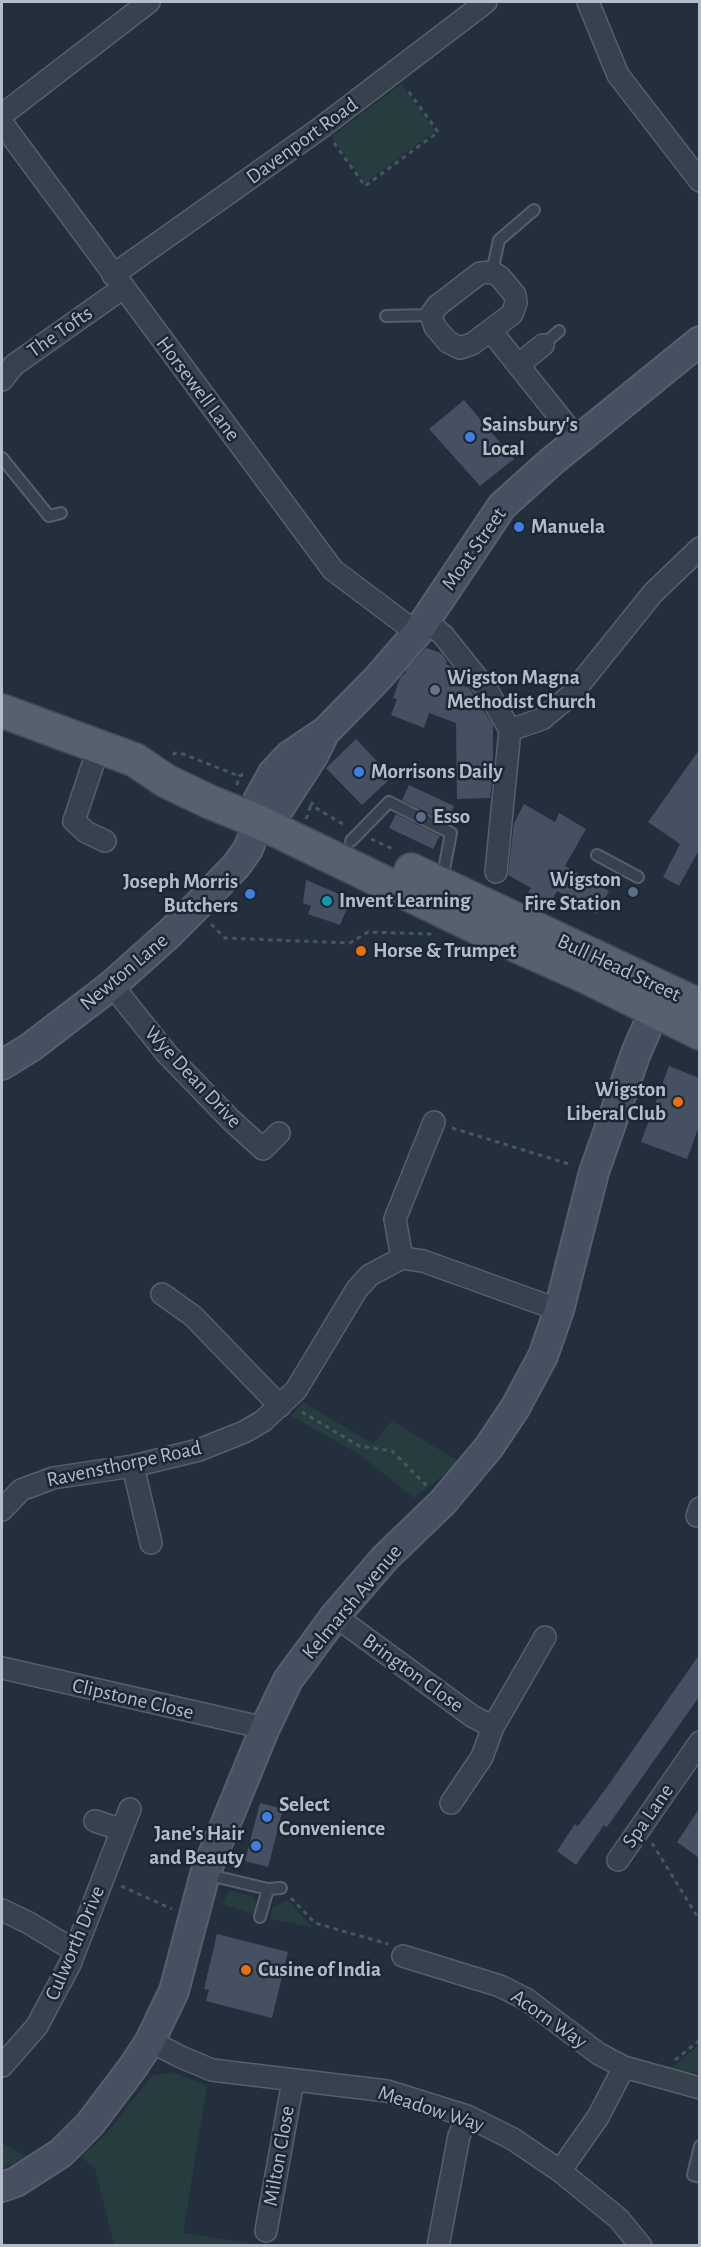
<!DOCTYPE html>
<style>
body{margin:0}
#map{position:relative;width:701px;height:2247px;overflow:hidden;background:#242f3e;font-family:"Alegreya Sans",sans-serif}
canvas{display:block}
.frame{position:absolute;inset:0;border:3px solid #b4bcc9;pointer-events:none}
</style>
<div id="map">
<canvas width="701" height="2247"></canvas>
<div class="frame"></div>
</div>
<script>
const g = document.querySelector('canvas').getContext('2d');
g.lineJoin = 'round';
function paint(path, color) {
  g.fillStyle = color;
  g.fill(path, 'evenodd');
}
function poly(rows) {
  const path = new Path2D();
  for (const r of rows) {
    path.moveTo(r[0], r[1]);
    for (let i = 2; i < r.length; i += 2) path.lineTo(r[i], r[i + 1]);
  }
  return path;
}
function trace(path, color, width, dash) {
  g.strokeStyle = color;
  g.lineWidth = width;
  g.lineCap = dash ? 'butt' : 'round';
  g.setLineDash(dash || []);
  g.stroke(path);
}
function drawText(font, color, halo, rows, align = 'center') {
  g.font = font + ' "Alegreya Sans",sans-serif';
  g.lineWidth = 5;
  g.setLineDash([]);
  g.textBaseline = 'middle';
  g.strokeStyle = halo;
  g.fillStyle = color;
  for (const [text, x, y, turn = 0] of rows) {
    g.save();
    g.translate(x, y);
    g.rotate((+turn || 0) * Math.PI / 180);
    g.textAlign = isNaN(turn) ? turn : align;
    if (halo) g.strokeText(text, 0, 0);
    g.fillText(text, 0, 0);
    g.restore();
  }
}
paint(poly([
 [401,84,435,131,365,183,331,137],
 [303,1402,373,1444,392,1421,460,1462,414,1498,359,1454,291,1416],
 [229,1890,254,1897,258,1907,255,1915,222,1904],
 [288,1900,312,1927,270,1919,272,1908],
 [699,2045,699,2073,671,2068],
 [173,2072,207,2086,183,2233,261,2245,114,2245,95,2168,81,2157,105,2135,152,2076],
 [2,2143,26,2157,2,2169]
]), '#263c3f');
paint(poly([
 [464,400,514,459,480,486,429,429],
 [426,648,441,653,447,661,446,664,452,667,465,683,464,686,468,687,476,697,481,705,480,709,484,711,493,725,493,774,490,798,457,799,456,723,429,713,424,728,391,715,397,699,393,698,400,678,404,674,405,674,407,669],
 [356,739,392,777,362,805,326,768],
 [699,750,699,850,679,886,663,877,680,844,648,822],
 [409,785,454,806,446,822,402,800],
 [524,804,555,822,559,813,586,829,565,866,609,891,597,914,557,891,550,904,528,892,531,888,508,875,514,823],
 [396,814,440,836,433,849,389,828],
 [306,880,351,899,340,925,308,914,311,906,303,903],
 [669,1066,699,1078,699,1126,687,1159,641,1142],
 [699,1655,699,1697,607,1827,604,1825,576,1865,557,1851,575,1824,578,1826,607,1787],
 [260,1803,283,1809,268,1867,245,1861],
 [699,1809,699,1858,677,1842],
 [217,1934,288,1952,272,2018,206,2001,209,1990,204,1989]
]), '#455162');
const lane = poly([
 [492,272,499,240,534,210],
 [386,316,431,315],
 [543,345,559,331],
 [2,458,49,516,61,513],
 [351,841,389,802,451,833,442,880],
 [597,855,638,877],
 [205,1874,268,1889,281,1888],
 [260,1917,268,1889],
 [700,2146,693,2175,700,2177]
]);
const street = poly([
 [588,2,618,75,700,181],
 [2,115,149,2],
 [2,123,333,570,417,633],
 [492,272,500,277,515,295,516,303,512,314,472,344,460,348,448,342,435,327,431,315,437,306,480,273,492,272],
 [113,275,322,127,486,2],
 [491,331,578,440],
 [518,365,543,345],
 [2,380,14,365,123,288],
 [426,621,443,635,487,690,510,730,496,872],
 [510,730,542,719,571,695,653,593,700,548],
 [99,746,74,821,86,832,105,841],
 [112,985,167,1054,231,1120,263,1149,279,1133],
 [402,1258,395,1219,434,1122],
 [162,1294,193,1316,280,1406],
 [133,1466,151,1543],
 [2,1510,21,1490,53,1478,133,1466,199,1450,244,1432,263,1421,296,1390,357,1289,370,1275,402,1258,423,1261,559,1310],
 [697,1516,700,1508],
 [335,1616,472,1716,493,1727],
 [2,1668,265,1728],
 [451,1803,482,1757,493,1727,545,1637],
 [95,1821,122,1830],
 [618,1860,700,1742],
 [2,1910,29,1923,75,1951],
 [403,1956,500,1986,526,1999,599,2054,624,2067,700,2088],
 [150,2041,181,2057,212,2070,387,2091,467,2116,513,2139,560,2171,619,2219,641,2246],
 [2,2066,37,2026,70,1964,130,1809],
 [560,2171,598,2117,624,2067],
 [266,2231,293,2081],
 [438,2246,459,2136,467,2116]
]);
const secondary = poly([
 [259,822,280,807,313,756,322,738],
 [2,1065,31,1047,112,985,169,934,195,908,236,866,248,849,259,822,258,800,273,773,289,756,326,731,378,678,417,633,502,506,551,462,700,341],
 [2,2187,16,2182,61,2153,90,2124,133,2067,150,2041,174,1991,205,1874,265,1728,288,1680,335,1616,385,1558,443,1502,489,1447,515,1408,543,1356,559,1310,594,1172,636,1053,663,991]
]);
const primary = poly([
 [2,711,135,760,166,781,210,802,259,822,495,936,589,978,700,1033],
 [411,870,700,1006]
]);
trace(lane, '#565f6c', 14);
trace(street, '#565f6c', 24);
trace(secondary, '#565f6c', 32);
trace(primary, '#414a57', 36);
trace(poly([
 [334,143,365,186,438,132,406,88],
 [173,755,175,753,183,754,239,776],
 [237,785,239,776,247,773],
 [313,802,311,805,346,826],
 [306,819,311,805],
 [371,839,395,850],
 [211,924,225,938,350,943,368,932,432,934],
 [452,1128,572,1165],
 [302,1412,359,1446,392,1451,427,1486],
 [652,1843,700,1921],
 [121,1886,172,1909],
 [291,1898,315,1923,388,1944],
 [675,2060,700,2040]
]), '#44595c', 3, [4.5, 4.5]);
trace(lane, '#38414e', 10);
trace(street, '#38414e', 21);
trace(secondary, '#465061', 28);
trace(primary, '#56606e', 33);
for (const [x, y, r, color] of [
 [470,437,6,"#3f7fe0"],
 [519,527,6,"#3f7fe0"],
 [435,690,6,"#6b7280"],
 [359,772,6,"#3f7fe0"],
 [421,817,6,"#5c6f8a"],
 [633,892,6,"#5c6f8a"],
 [250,894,6,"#3f7fe0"],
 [327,901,6,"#0f9aa8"],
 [361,951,6,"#e8710a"],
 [678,1102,6,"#e8710a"],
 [267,1817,6,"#3f7fe0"],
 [256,1846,6,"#3f7fe0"],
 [246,1970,6,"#e8710a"]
]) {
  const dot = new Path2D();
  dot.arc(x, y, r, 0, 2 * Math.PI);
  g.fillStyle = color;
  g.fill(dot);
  trace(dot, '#1d2633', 2);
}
drawText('21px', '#b4bcc9', '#1d2633', [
 ["Davenport Road",302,141,-36],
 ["The Tofts",60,332,-35],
 ["Horsewell Lane",198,389,53],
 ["Moat Street",474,549,-55],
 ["Bull Head Street",619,968,25],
 ["Newton Lane",124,972,-40],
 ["Wye Dean Drive",193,1077,47],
 ["Ravensthorpe Road",124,1464,-12],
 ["Kelmarsh Avenue",352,1602,-50],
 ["Brington Close",413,1673,36],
 ["Clipstone Close",133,1699,13],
 ["Spa Lane",648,1816,-55],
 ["Culworth Drive",75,1943,-67],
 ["Acorn Way",549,2019,35],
 ["Meadow Way",431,2109,18],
 ["Milton Close",279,2156,-80]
]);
drawText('bold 21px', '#b4bcc9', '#1d2633', [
 ["Sainsbury's",482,425],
 ["Local",482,449],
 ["Manuela",531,527],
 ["Wigston Magna",447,678],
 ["Methodist Church",447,702],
 ["Morrisons Daily",371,772],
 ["Esso",433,817],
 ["Wigston",621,880,"right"],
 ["Fire Station",621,904,"right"],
 ["Joseph Morris",238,882,"right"],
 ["Butchers",238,906,"right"],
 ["Invent Learning",339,901],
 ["Horse & Trumpet",373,951],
 ["Wigston",666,1090,"right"],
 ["Liberal Club",666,1114,"right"],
 ["Select",279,1805],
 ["Convenience",279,1829],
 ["Jane's Hair",244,1834,"right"],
 ["and Beauty",244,1858,"right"],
 ["Cusine of India",258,1970]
], 'left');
</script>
